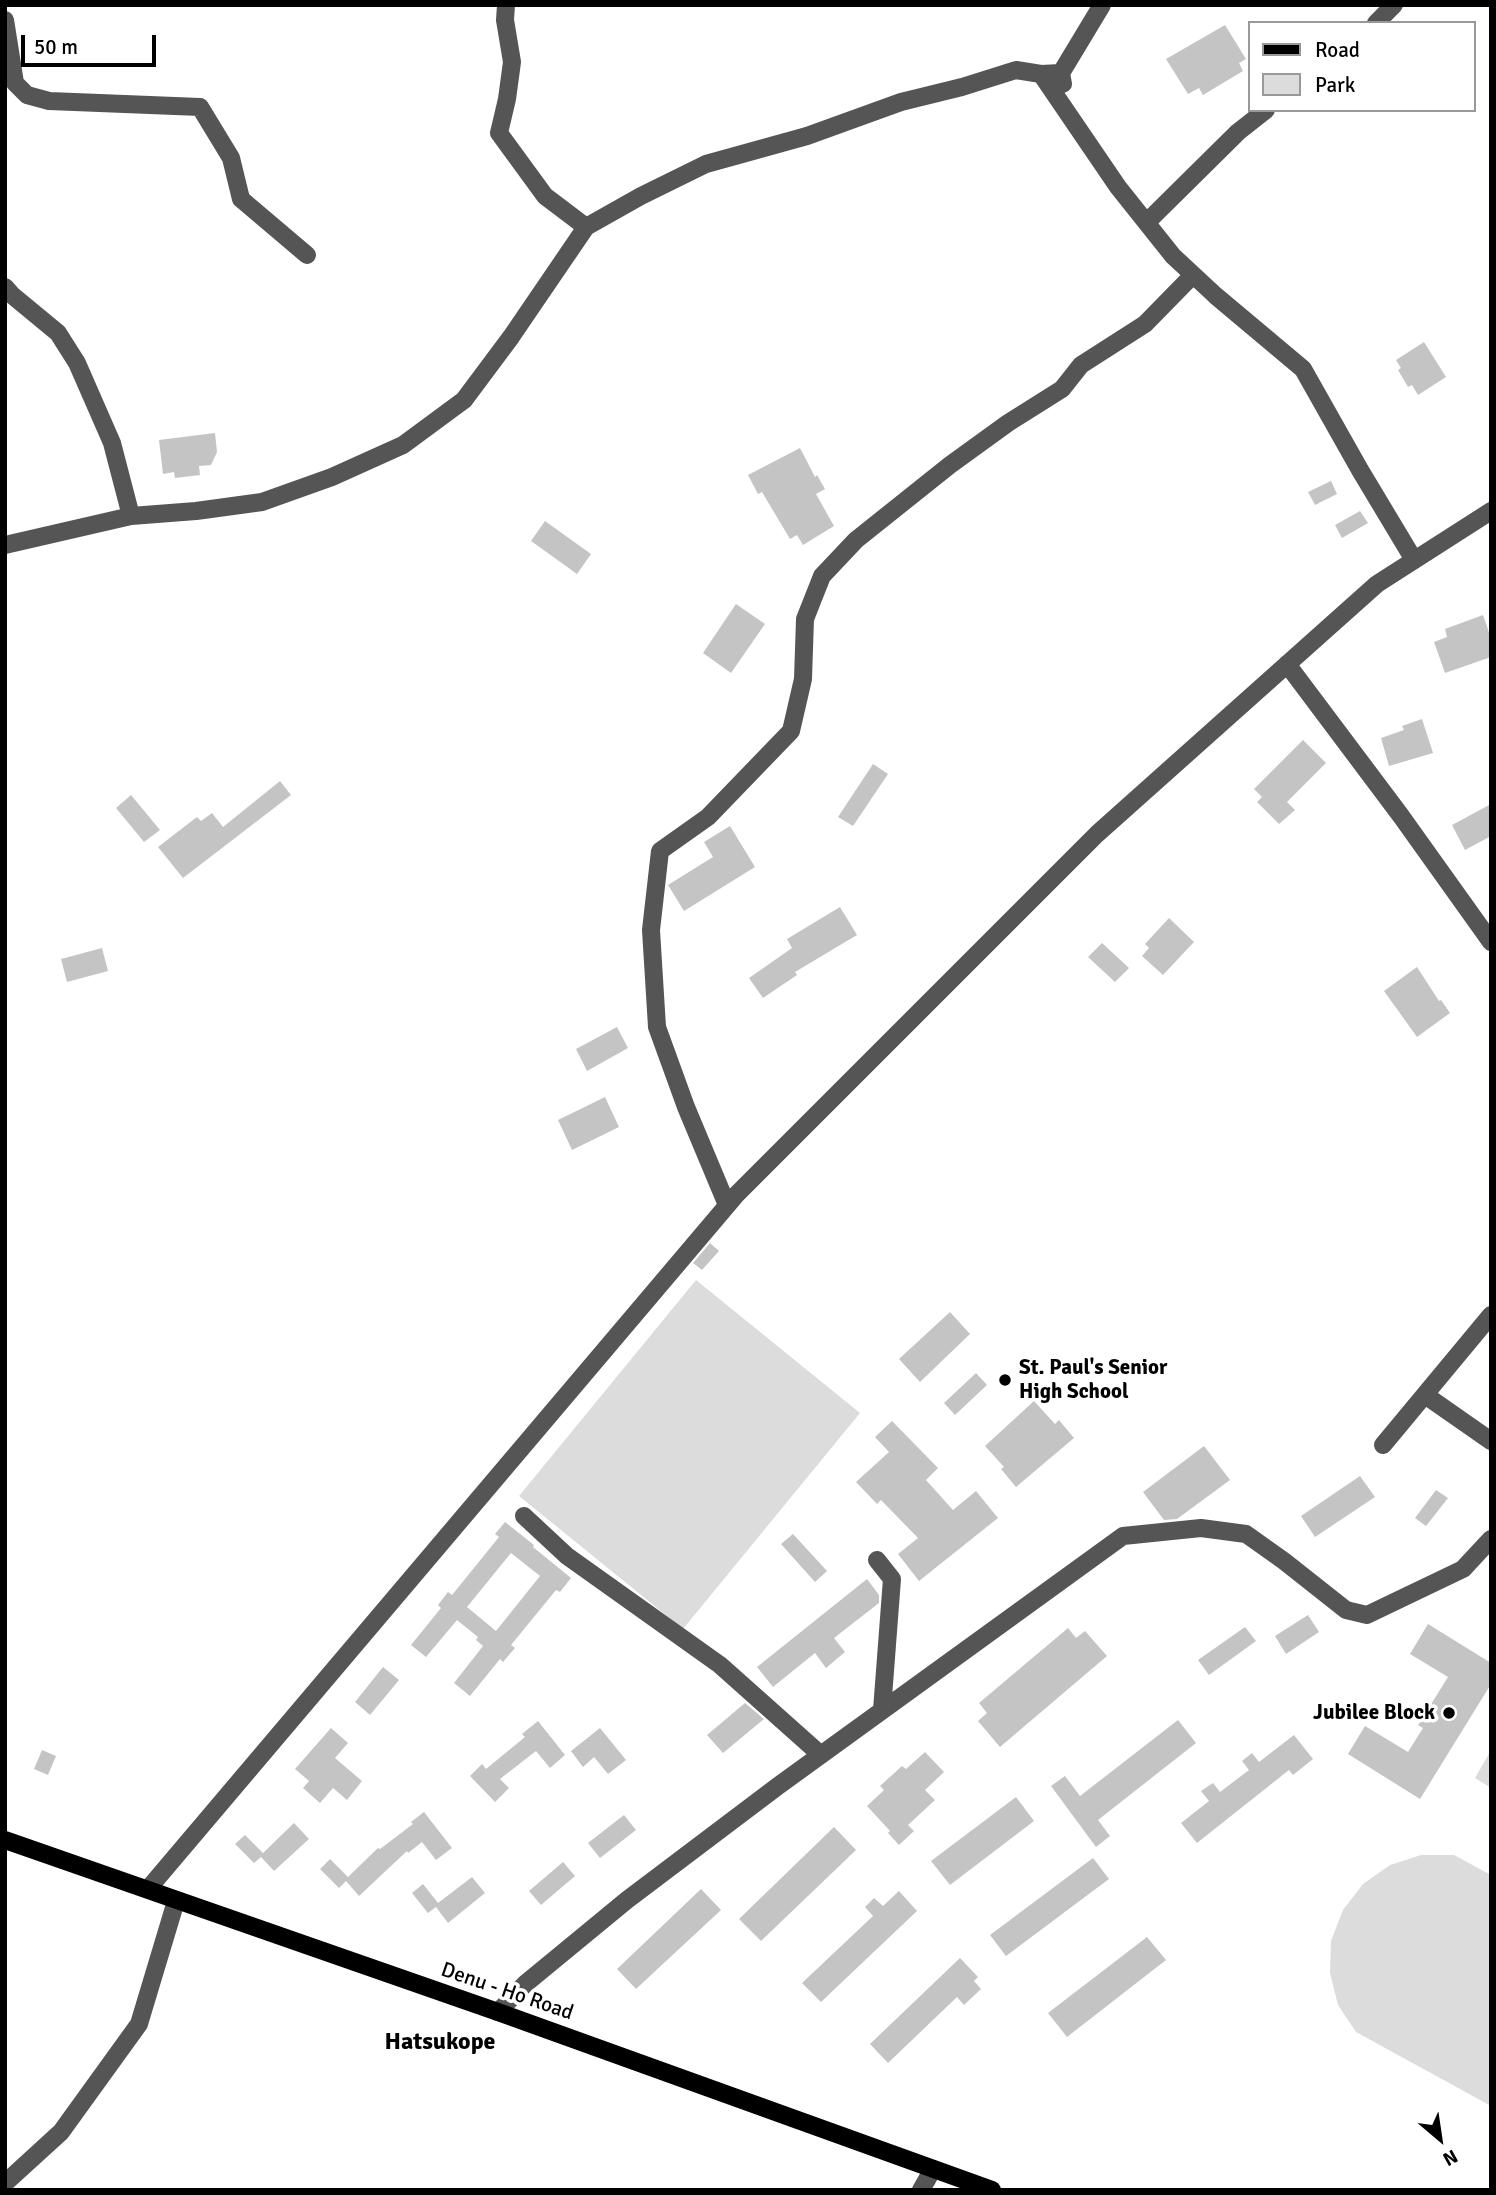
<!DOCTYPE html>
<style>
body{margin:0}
#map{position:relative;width:1496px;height:2195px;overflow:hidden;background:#fff;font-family:Signika,sans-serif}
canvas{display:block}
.frame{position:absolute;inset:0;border:7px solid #000;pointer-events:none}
.legend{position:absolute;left:1248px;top:21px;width:228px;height:91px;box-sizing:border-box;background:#fff;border:2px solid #999;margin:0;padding:9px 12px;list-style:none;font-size:21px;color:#000}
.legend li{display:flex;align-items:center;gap:14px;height:35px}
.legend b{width:35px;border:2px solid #999}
.north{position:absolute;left:1405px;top:2104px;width:70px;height:70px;-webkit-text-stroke:5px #fff;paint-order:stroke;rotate:151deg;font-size:19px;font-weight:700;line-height:28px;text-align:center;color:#000}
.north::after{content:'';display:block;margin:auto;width:24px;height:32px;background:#000;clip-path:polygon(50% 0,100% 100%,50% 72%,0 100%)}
.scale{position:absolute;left:21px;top:35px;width:135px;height:32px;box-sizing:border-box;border:4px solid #000;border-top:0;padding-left:9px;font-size:21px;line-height:24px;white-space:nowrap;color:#000;-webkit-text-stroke:5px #fff;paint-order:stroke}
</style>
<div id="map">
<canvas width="1496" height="2195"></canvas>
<div class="frame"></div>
<ul class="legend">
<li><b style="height:9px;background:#000"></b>Road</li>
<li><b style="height:19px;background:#dcdcdc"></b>Park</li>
</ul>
<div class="north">N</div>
<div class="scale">50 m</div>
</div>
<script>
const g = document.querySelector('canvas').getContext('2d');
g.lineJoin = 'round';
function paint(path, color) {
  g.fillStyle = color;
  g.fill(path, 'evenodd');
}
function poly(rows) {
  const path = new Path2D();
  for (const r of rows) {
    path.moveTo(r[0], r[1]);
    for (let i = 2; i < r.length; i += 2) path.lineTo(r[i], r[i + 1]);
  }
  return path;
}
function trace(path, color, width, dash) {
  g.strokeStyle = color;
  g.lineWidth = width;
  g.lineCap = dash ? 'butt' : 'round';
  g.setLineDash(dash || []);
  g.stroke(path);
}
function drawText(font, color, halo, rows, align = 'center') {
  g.font = font + ' Signika,sans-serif';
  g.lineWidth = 7;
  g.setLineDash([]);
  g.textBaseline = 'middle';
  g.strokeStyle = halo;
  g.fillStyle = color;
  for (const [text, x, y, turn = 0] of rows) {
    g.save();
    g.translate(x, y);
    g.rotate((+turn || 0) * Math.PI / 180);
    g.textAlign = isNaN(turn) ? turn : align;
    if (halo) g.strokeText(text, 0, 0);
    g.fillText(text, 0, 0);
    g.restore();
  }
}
paint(poly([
 [696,1280,860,1413,683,1629,519,1496],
 [1490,1752,1491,1752,1491,1788,1475,1778],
 [1421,1855,1454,1855,1491,1875,1491,2106,1356,2032,1338,2005,1330,1973,1331,1941,1343,1910,1363,1884,1390,1865]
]), '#dcdcdc');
paint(poly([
 [1225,25,1246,59,1239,63,1243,71,1203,95,1199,88,1188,94,1166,59],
 [1424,342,1446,377,1418,395,1412,385,1408,387,1398,370,1401,368,1396,360],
 [215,433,217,452,211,465,199,466,200,475,175,478,174,472,163,474,159,440],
 [800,448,815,477,817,475,825,489,816,494,834,526,803,545,797,535,790,539,762,492,758,494,748,475],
 [1331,481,1337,494,1315,505,1308,492],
 [1360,511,1368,523,1342,538,1335,525],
 [545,521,591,554,577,574,531,541],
 [736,604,765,624,731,673,703,653],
 [1483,615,1491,638,1491,657,1445,673,1434,642,1447,637,1445,629],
 [1422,719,1433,753,1389,766,1381,738,1404,730,1402,726],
 [1303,740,1326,763,1287,802,1295,810,1279,824,1257,802,1262,797,1254,789],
 [873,764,888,774,853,826,838,817],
 [280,781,291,795,183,878,158,847,197,817,201,821,212,813,223,827],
 [131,795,160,830,144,842,116,808],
 [1491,804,1491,836,1465,850,1452,825],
 [730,826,755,867,684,911,668,885,713,857,704,842],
 [840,907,857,935,795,972,797,975,763,998,749,978,792,948,787,939],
 [1169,918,1194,942,1163,975,1142,956,1149,948,1145,944],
 [1102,943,1129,968,1115,982,1088,957],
 [102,948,108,971,67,982,61,959],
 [1417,967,1439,1001,1441,1000,1450,1013,1417,1037,1384,991],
 [617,1027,628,1048,587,1071,576,1049],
 [605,1097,619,1127,572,1150,558,1120],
 [710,1243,719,1251,702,1270,693,1263],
 [950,1312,970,1334,920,1382,899,1359],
 [976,1373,987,1385,955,1415,944,1403],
 [1034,1401,1055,1424,1059,1420,1074,1438,1016,1487,1001,1469,1004,1467,985,1446],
 [892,1421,938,1468,926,1480,953,1510,976,1491,998,1518,919,1581,898,1554,918,1538,881,1500,877,1504,856,1482,889,1452,875,1437],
 [1204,1446,1230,1480,1177,1519,1164,1520,1143,1492],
 [1360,1476,1375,1497,1315,1537,1301,1516],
 [1436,1490,1448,1498,1426,1526,1415,1518],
 [505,1522,534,1545,533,1547,571,1578,560,1592,556,1590,511,1645,515,1648,503,1662,500,1659,470,1696,454,1683,483,1646,476,1640,478,1637,457,1620,426,1657,411,1645,441,1608,438,1605,448,1592,452,1595,499,1537,495,1534],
 [511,1553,540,1576,496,1631,467,1607],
 [793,1534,827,1571,815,1582,781,1544],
 [867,1579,879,1595,879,1603,834,1638,845,1652,826,1668,815,1653,773,1687,757,1667],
 [1308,1615,1319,1632,1286,1654,1275,1636],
 [1428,1624,1491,1663,1491,1684,1420,1799,1348,1754,1365,1726,1408,1752,1423,1728,1418,1725,1448,1677,1410,1654],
 [1245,1627,1256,1641,1209,1675,1198,1660],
 [1068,1628,1076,1638,1085,1631,1107,1656,1000,1747,978,1721,987,1713,979,1703],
 [383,1667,399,1680,370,1715,355,1702],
 [745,1703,764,1719,723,1753,707,1735],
 [1178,1720,1196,1743,1098,1820,1110,1836,1096,1847,1051,1786,1065,1776,1080,1796],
 [538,1721,565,1755,550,1768,536,1751,500,1779,509,1788,495,1802,470,1776,482,1764,486,1769,525,1737,522,1734],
 [331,1728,348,1743,335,1758,362,1781,347,1800,333,1788,320,1803,303,1788,309,1781,295,1769],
 [600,1728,626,1760,608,1774,594,1757,583,1767,571,1751],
 [1294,1735,1313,1759,1293,1775,1289,1770,1197,1843,1181,1823,1209,1801,1201,1791,1213,1783,1220,1792,1249,1770,1242,1761,1252,1753,1259,1762],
 [42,1750,56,1756,48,1775,34,1769],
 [925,1752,944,1772,925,1790,935,1800,908,1825,914,1831,899,1845,888,1833,890,1831,867,1806,884,1790,880,1786,902,1766,906,1769],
 [1016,1797,1034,1821,950,1885,931,1861],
 [424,1812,452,1848,436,1860,422,1842,408,1853,407,1851,359,1896,346,1881,339,1888,320,1869,330,1859,348,1877,378,1848,380,1849,413,1824,411,1822],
 [624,1815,636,1830,600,1858,588,1843],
 [294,1823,309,1839,274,1871,261,1857,254,1863,235,1844,245,1835,263,1853],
 [834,1827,856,1850,761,1941,739,1919],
 [1093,1858,1109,1879,1006,1956,990,1935],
 [563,1862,575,1876,541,1905,529,1891],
 [472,1877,485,1893,448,1923,436,1907,428,1913,412,1893,423,1884,438,1903],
 [701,1889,721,1910,636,1989,617,1969],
 [899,1891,917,1911,821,2002,802,1983,873,1916,865,1907,874,1898,883,1906],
 [1147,1937,1166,1960,1067,2037,1048,2013],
 [960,1958,978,1977,974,1981,981,1989,964,2005,957,1997,888,2063,870,2044]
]), '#c4c4c4');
trace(poly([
 [506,5,505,20,512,62,507,99,499,133,545,196,586,227],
 [5,20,15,83,27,95,49,101,200,107,231,158,241,199,307,255],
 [1376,23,1394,5],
 [1041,74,1118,187,1173,256,1216,296,1303,369,1360,470,1414,560],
 [1063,84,1061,73,1102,5],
 [1147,222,1238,132,1266,110],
 [5,287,12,295,58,333,77,363,112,443,131,516],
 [5,545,131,516,196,511,262,502,332,477,403,445,464,400,511,337,586,227,641,196,706,164,807,136,901,102,962,87,1016,70,1041,74,1061,73],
 [1287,664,1401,816,1491,942],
 [727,1205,686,1107,657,1027,651,930,660,851,708,817,791,731,803,679,805,619,822,576,856,540,950,465,1008,423,1062,389,1081,365,1145,324,1193,275],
 [1425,1395,1491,1441],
 [1383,1445,1491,1315],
 [524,1516,567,1556,720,1665,821,1755],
 [877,1560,892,1579,882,1710],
 [148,1889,736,1195,1097,834,1377,584,1491,511],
 [498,2012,525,1984,627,1900,778,1786,1123,1536,1201,1528,1246,1534,1284,1561,1346,1610,1367,1615,1463,1569,1491,1539],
 [5,2183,61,2132,139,2024,176,1901],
 [921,2190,933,2169]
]), '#555', 18);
trace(poly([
 [5,1840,498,2012,992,2190]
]), '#000', 18);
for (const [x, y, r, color] of [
 [1005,1380,7,"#000"],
 [1449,1713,7,"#000"]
]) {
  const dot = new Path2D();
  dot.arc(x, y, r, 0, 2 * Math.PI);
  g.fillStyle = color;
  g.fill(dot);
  trace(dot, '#fff', 2.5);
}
drawText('bold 21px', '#000', '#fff', [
 ["St. Paul's Senior",1019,1368],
 ["High School",1019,1392],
 ["Jubilee Block",1435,1713,"right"]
], 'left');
drawText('21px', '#000', '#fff', [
 ["Denu - Ho Road",507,1992,19]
]);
drawText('bold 24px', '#000', '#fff', [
 ["Hatsukope",440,2043]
]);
</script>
